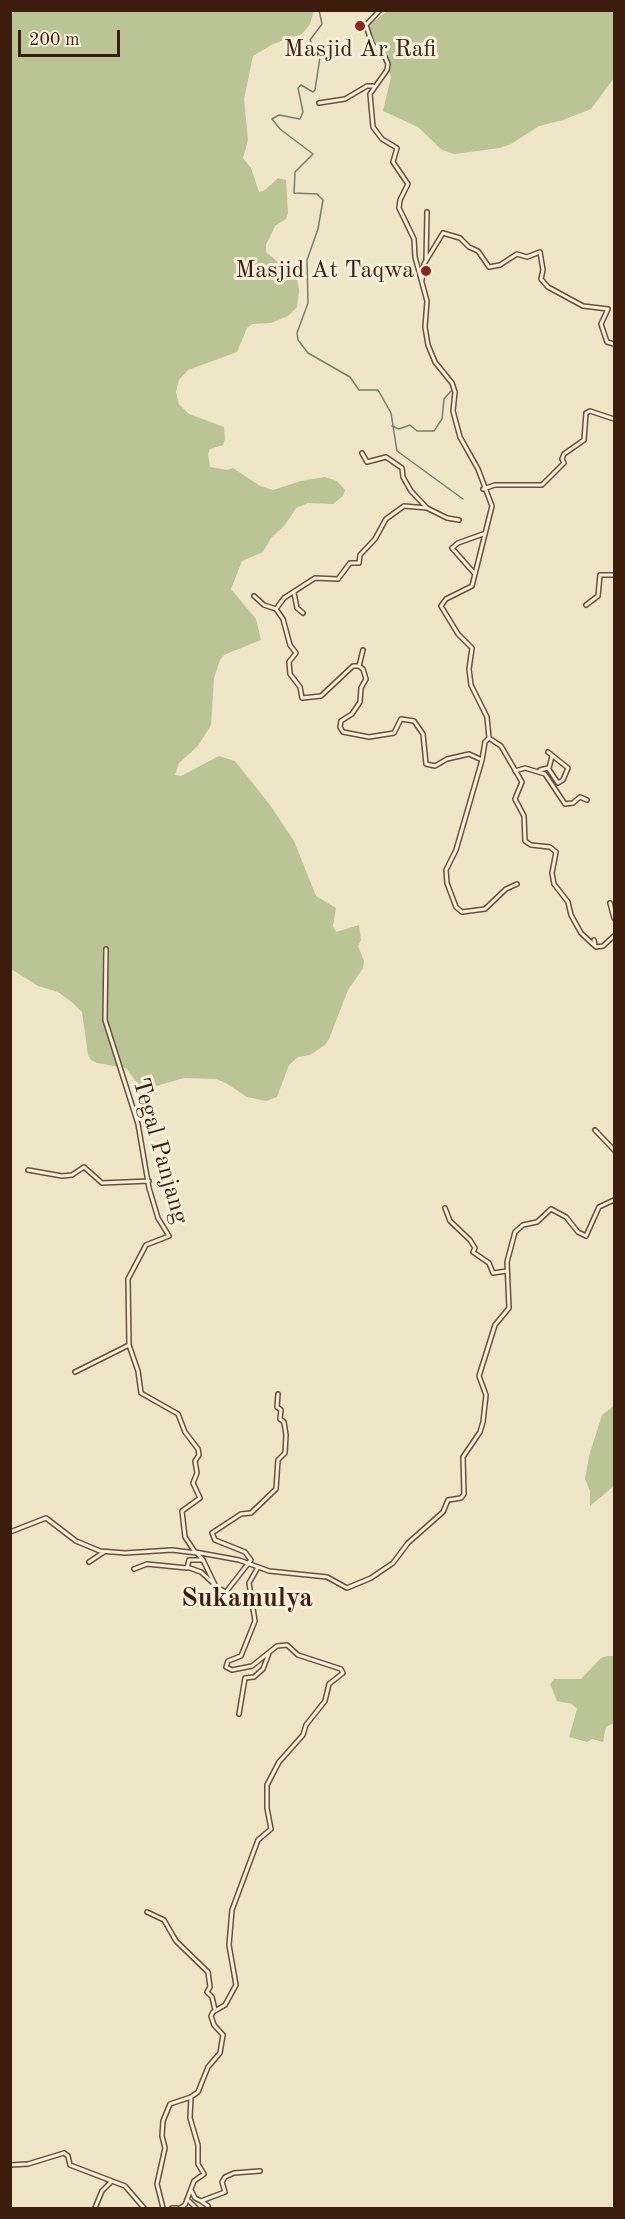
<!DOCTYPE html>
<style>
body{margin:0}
#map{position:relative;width:625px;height:2219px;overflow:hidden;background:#eee6c7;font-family:"Old Standard TT",serif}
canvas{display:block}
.frame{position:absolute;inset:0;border:12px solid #3d1e0e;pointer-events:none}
.scale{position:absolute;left:18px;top:30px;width:102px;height:27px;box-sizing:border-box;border:3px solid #3d1e0e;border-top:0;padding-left:8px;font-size:18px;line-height:21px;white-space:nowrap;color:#3d1e0e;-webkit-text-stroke:4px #f4efdb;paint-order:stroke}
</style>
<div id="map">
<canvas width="625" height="2219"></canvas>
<div class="frame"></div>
<div class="scale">200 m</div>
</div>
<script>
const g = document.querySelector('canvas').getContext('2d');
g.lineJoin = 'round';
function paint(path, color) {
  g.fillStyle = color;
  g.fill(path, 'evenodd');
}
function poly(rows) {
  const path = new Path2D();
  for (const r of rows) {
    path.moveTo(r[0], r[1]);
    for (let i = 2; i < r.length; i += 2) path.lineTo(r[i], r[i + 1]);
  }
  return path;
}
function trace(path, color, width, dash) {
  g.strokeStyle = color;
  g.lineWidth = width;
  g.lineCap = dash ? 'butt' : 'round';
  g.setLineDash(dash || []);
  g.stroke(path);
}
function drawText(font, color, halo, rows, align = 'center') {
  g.font = font + ' "Old Standard TT",serif';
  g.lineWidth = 6;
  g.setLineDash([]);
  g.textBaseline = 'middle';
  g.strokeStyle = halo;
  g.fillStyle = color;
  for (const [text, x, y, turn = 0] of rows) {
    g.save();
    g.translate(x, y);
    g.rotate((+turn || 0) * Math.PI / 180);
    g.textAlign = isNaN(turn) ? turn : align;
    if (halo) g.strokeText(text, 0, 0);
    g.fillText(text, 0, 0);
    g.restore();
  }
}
paint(poly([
 [16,10,314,11,310,24,302,34,273,44,253,56,244,99,248,140,243,158,251,168,259,192,265,190,278,178,286,180,288,213,286,219,275,226,266,245,266,252,297,278,299,291,297,307,288,316,271,323,252,324,247,328,237,352,188,370,179,380,176,392,179,404,189,414,224,427,225,439,223,445,210,449,208,454,210,467,227,470,233,468,260,486,273,490,301,481,325,477,337,481,345,490,343,496,333,504,308,503,296,508,285,525,271,538,263,552,242,561,231,589,256,619,261,640,224,655,220,660,214,678,211,725,198,746,179,763,175,775,181,776,219,756,235,761,270,805,294,841,316,896,336,908,333,926,336,932,359,925,361,940,358,946,364,961,363,968,348,990,329,1039,325,1045,310,1055,298,1057,289,1065,277,1097,266,1101,247,1097,226,1083,216,1079,184,1078,146,1089,140,1087,126,1068,97,1063,91,1060,88,1055,82,1012,73,1003,58,992,38,986,11,969,10,16],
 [387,11,614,11,614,78,591,109,563,120,539,126,511,144,500,148,454,154,442,150,418,127,383,111,391,77,386,64,369,47,365,32,368,26],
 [614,1406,614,1486,590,1506,590,1491,585,1479,589,1456,602,1415],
 [607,1656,614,1656,614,1723,606,1727,603,1742,592,1739,587,1742,569,1737,577,1709,572,1704,557,1701,550,1684,554,1679,581,1679,601,1658]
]), '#bac494');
trace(poly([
 [319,10,322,24,310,40,320,57,315,90,313,92,301,85,298,88,303,112,300,119,279,115,272,119,280,129,313,154,295,172,294,193,317,194,323,200,318,229,307,260,308,303,297,333,298,340,308,353,350,377,359,390,378,390,391,413,397,451,463,499],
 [392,426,399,429,410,425,417,431,434,431,442,419,444,399,451,391]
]), '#747f71', 1.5);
const minor = poly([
 [319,103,345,99,367,86,373,86],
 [426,261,427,212],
 [422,280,424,264,443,233,460,238,469,247,478,251,489,267,500,265,517,254,527,257,540,252,543,270,541,279,548,287,583,306,608,309,601,324,607,342,614,344],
 [362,453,367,462,386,457,402,468,403,477,411,491,427,508],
 [483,489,495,485,542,485,564,463,562,459,564,454,584,440,586,413,590,411,614,419],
 [474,573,452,548,458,543,483,534],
 [294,593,297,608,303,613],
 [254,596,264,605,276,609,283,619,290,645,296,653,289,662,290,674,300,687,302,698,321,696,353,666,359,666,363,669,366,679,361,688,360,702,352,714,341,721,340,727,343,732,369,737,394,733,401,719,414,721,423,734,426,764,435,766,447,759,469,754,482,760,485,742,489,738,487,717,471,685,469,669,472,648,458,634,441,606,446,599,472,586,492,506,478,469,460,437,453,411,455,392,452,383,435,362,428,345,425,327,427,301,415,257,414,239,399,208,400,200,408,184,393,162,397,148,382,139,373,127,370,94,387,70,388,64,385,57,372,44,366,25,380,10],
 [586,605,598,596,600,575,614,575],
 [276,609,284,598,315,578,338,579,350,563,359,563,360,555,375,539,386,519,404,506,427,508,447,518,459,520],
 [359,666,363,650],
 [489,738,501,746,522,782,515,799,524,816,525,841,531,845,550,847,556,852,552,873,554,884,568,902,571,915,581,933,596,947,603,946,614,936],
 [482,760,456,850,446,870,447,883,456,907,462,912,485,909,506,889,517,884],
 [549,768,552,756],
 [540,770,548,768,558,783,563,780,568,768,548,752],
 [515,771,525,768,545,774,565,804,573,803,580,797,587,800],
 [610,903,614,918],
 [594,940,595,946],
 [106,949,105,1020,138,1124,149,1188,158,1218,169,1236,146,1245,128,1279,129,1345,138,1371,141,1393,178,1414,185,1432,198,1449,199,1455,195,1461,197,1473,193,1483,200,1498,182,1511,185,1537,195,1552,239,1560,269,1571,327,1577,347,1588,371,1578,393,1563,408,1543,443,1512,448,1500,461,1498,464,1494,463,1457,480,1432,483,1422,486,1395,479,1376,495,1325,509,1308,507,1262,515,1232,523,1225,537,1222,551,1209,566,1217,578,1232,586,1236,599,1207,614,1200],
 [595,1130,614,1150],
 [28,1170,62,1176,72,1175,84,1167,102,1183,149,1181],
 [445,1208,450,1221,470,1240,475,1248,473,1252,489,1263,493,1273,507,1271],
 [75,1372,129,1345],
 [10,1532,46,1518,76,1541,100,1551,125,1553,172,1550,197,1553,203,1560,189,1560,187,1568,147,1564,134,1569],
 [203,1560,216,1587,226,1592,251,1560,245,1552,215,1540,212,1533,241,1514,251,1513,276,1489,278,1460,285,1453,286,1435,284,1422,280,1419,281,1410,277,1407,278,1394],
 [89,1562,104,1552],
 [187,1567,201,1572,213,1583],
 [239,1714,245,1678,254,1677,263,1669,269,1653],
 [147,1912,164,1920,176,1941,208,1972,210,1987,207,1992,212,1997,215,2010],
 [10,2165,28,2164,64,2153,68,2156,70,2165,125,2186,144,2208],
 [191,2190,195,2198,201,2201,225,2192,222,2182,225,2177,234,2173,260,2171],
 [187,2199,196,2208],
 [201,2201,208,2206],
 [95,2208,102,2191,111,2182],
 [163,2208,157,2184,165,2148,162,2136,163,2121,170,2104,191,2097,198,2092,208,2067,220,2053,223,2035,214,2025,211,2016,213,2012,225,2005,236,1985,229,1945,232,1910,258,1840,271,1829,267,1808,267,1785,279,1762,303,1735,306,1725,325,1701,329,1684,343,1673,341,1669,298,1655,287,1645,277,1646,252,1666,232,1670,226,1667,228,1661,241,1656,255,1621,249,1583,257,1569],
 [172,2208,177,2208],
 [180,2208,185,2205,194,2181,204,2174,198,2164,198,2145,190,2118,191,2097]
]);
trace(minor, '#69503c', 6);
trace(minor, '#f4efdb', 3);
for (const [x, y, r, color] of [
 [360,26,6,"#8f2418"],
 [426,271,6,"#8f2418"]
]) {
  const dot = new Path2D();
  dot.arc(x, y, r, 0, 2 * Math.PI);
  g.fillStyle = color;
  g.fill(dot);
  trace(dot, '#f4efdb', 2);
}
drawText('24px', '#3d1e0e', '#f4efdb', [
 ["Masjid Ar Rafi",360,50],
 ["Masjid At Taqwa",414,271,"right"]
]);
drawText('24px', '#3d1e0e', '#f4efdb', [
 ["Tegal Panjang",160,1151,74]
]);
drawText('bold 27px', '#3d1e0e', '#f4efdb', [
 ["Sukamulya",247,1599]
]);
</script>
